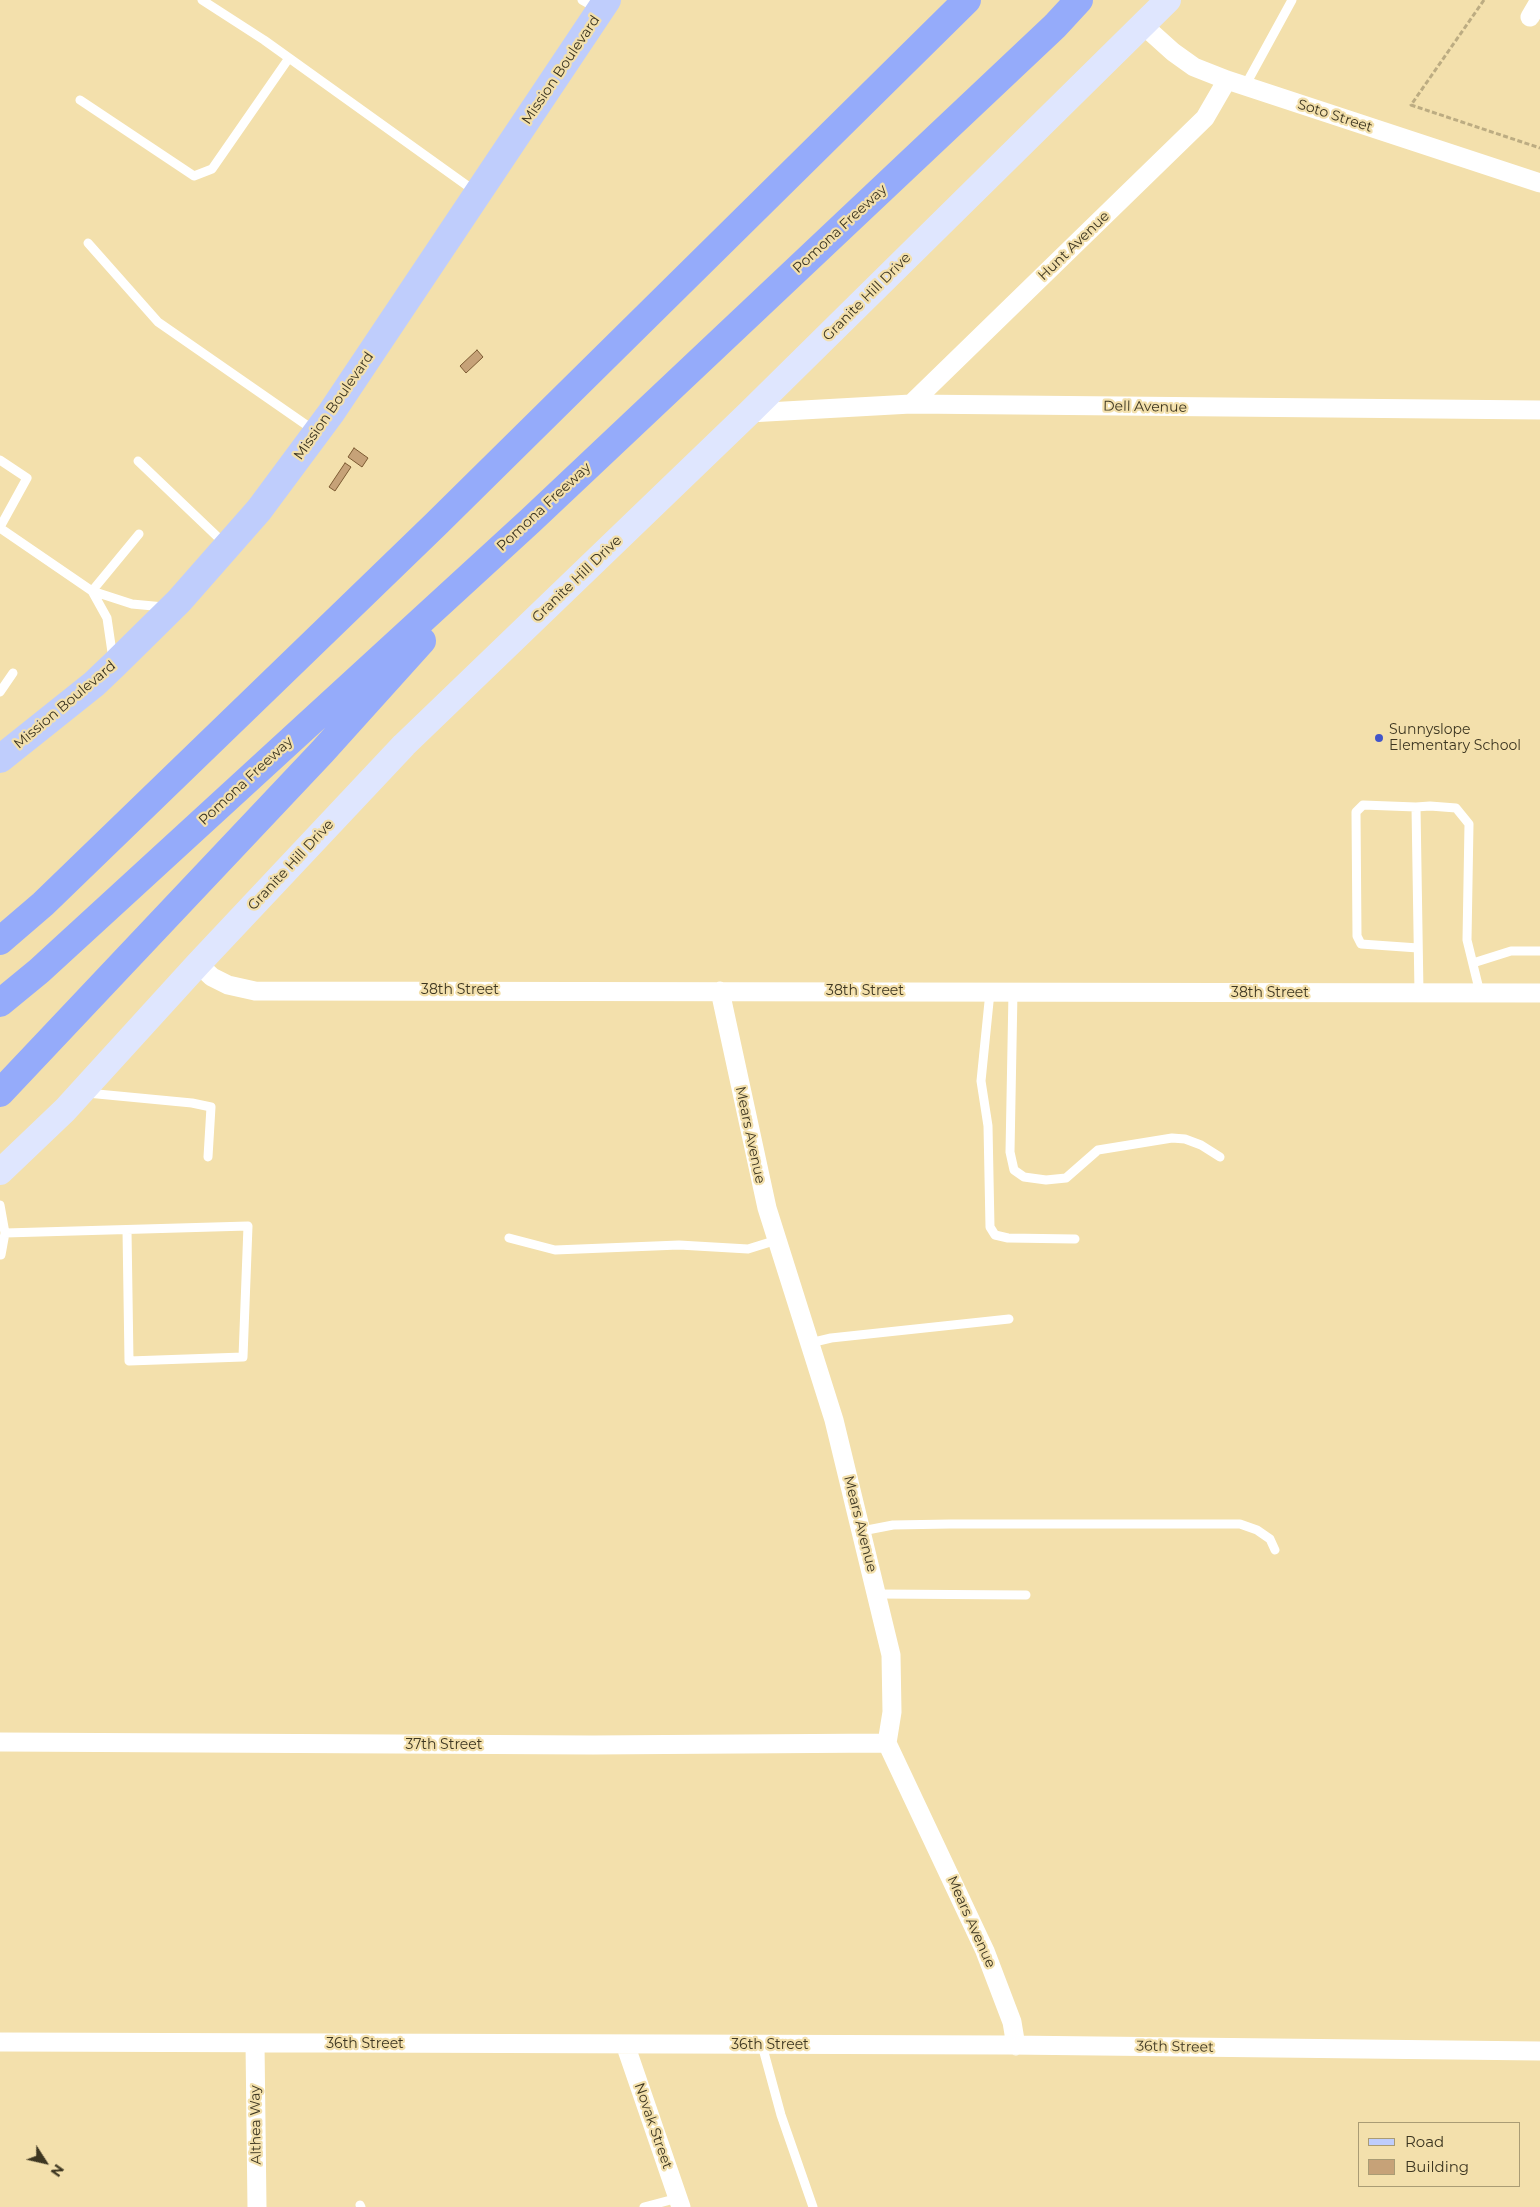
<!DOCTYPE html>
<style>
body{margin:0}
#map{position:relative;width:1540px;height:2207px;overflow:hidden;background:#f3e0ac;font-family:Montserrat,sans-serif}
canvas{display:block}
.legend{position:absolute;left:1358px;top:2122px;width:162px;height:65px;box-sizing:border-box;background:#f3e0ac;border:1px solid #aa9c74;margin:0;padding:6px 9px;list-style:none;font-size:15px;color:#3d3621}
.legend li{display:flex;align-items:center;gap:10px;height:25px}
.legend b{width:25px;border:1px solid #aa9c74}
.north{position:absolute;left:20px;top:2137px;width:50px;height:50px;-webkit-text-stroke:4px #f3e0ac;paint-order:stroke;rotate:125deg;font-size:14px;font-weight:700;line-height:20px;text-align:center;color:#3d3621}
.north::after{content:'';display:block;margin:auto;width:18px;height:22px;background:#3d3621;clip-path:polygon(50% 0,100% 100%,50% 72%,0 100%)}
</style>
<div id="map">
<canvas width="1540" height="2207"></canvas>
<ul class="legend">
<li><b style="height:6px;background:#bfcdfc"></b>Road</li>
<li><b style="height:14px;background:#c6a278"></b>Building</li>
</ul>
<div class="north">N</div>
</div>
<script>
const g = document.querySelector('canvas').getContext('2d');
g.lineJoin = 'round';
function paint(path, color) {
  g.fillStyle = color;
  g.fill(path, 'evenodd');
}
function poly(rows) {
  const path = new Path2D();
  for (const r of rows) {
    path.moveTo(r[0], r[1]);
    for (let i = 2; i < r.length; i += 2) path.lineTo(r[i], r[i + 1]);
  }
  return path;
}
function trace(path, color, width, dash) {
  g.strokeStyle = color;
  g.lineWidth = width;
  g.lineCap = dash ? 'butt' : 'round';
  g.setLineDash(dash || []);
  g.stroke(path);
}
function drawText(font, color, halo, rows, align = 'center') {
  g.font = font + ' Montserrat,sans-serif';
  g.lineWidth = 4.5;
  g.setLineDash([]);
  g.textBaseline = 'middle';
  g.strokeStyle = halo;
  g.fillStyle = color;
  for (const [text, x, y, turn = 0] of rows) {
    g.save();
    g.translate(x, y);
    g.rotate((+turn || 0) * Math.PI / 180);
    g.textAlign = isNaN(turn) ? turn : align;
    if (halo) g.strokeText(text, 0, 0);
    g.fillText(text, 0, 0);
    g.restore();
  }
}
const building = poly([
 [477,350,483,357,466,373,460,366,477,350],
 [354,448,368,458,362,467,348,457,354,448],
 [345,463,351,467,335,491,329,487,345,463]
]);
paint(building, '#c6a278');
trace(building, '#7b5a32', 1);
trace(poly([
 [1484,0,1411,105,1540,148]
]), '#bcac82', 3, [5, 2.5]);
trace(poly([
 [202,0,264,40,476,192],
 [582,0,598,9],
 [1245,86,1292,0],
 [80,100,194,176,212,169,289,58],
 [88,243,158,322,315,431],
 [0,460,27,478,0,527],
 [138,461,225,544],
 [0,528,92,591,139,534],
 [113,659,107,618,92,591,132,604,164,607],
 [0,692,13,673],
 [1416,807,1363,805,1356,812,1357,936,1361,944,1418,948],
 [1473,963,1511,951,1540,951],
 [990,992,981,1081,988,1126,990,1227,995,1235,1008,1238,1075,1239],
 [1013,992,1010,1152,1014,1170,1024,1177,1046,1180,1066,1178,1098,1150,1172,1138,1185,1139,1201,1145,1220,1157],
 [1419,993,1416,807,1430,806,1456,808,1469,824,1467,940,1480,993],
 [87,1093,192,1103,211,1107,208,1157],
 [0,1205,5,1233,1,1255],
 [5,1233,248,1226,243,1357,129,1361,127,1230],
 [509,1238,555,1250,679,1245,748,1249,777,1240],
 [810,1343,831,1338,1009,1319],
 [862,1531,893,1525,950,1524,1240,1524,1257,1530,1270,1539,1275,1550],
 [877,1594,1026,1595],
 [762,2045,781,2115,813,2207],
 [360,2205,361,2207],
 [644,2207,678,2198]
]), '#fff', 9);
trace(poly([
 [1530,17,1540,0],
 [1143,25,1173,52,1194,67,1227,80,1540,183],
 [911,404,1205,118,1227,80],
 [749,413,911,404,1540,410],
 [198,964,212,977,228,985,255,991,1540,993],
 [720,991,767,1208,834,1420,891,1655,892,1712,887,1743,985,1951,1012,2022,1016,2046],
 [0,1742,593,1745,887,1743],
 [0,2042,1010,2045,1540,2051],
 [255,2043,257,2207],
 [625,2044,681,2207]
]), '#fff', 19);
trace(poly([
 [0,1172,65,1110,198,964,404,745,749,413,1168,0]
]), '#dfe6fe', 26);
trace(poly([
 [0,759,94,684,114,665,179,601,259,510,331,413,607,0]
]), '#bfcdfc', 28);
trace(poly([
 [0,941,43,904,436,524,967,0],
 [0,1003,39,971,530,521,1055,26,1079,0],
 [0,1093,322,752,422,641]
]), '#95abfa', 28);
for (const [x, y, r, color] of [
 [1379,738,5,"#4255c9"]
]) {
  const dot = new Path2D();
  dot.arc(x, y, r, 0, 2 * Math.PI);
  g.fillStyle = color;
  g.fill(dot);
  trace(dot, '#f3e0ac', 2);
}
drawText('14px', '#3d3621', '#f3e0ac', [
 ["Mission Boulevard",561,70,-56],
 ["Soto Street",1335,116,18],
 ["Pomona Freeway",840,229,-43],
 ["Hunt Avenue",1074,246,-44],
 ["Granite Hill Drive",867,297,-45],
 ["Mission Boulevard",334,406,-55],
 ["Dell Avenue",1145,407,1],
 ["Pomona Freeway",544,507,-43],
 ["Granite Hill Drive",577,579,-44],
 ["Mission Boulevard",65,705,-40],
 ["Pomona Freeway",246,781,-43],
 ["Granite Hill Drive",291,865,-47],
 ["38th Street",460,990],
 ["38th Street",865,991],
 ["38th Street",1270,993],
 ["Mears Avenue",750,1135,78],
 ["Mears Avenue",860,1524,76],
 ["37th Street",444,1745],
 ["Mears Avenue",971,1922,66],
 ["36th Street",365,2044],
 ["36th Street",770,2045],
 ["36th Street",1175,2047,1],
 ["Althea Way",256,2125,-91],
 ["Novak Street",653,2126,71]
]);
drawText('14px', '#3d3621', '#f3e0ac', [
 ["Sunnyslope",1389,730],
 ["Elementary School",1389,746]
], 'left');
</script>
